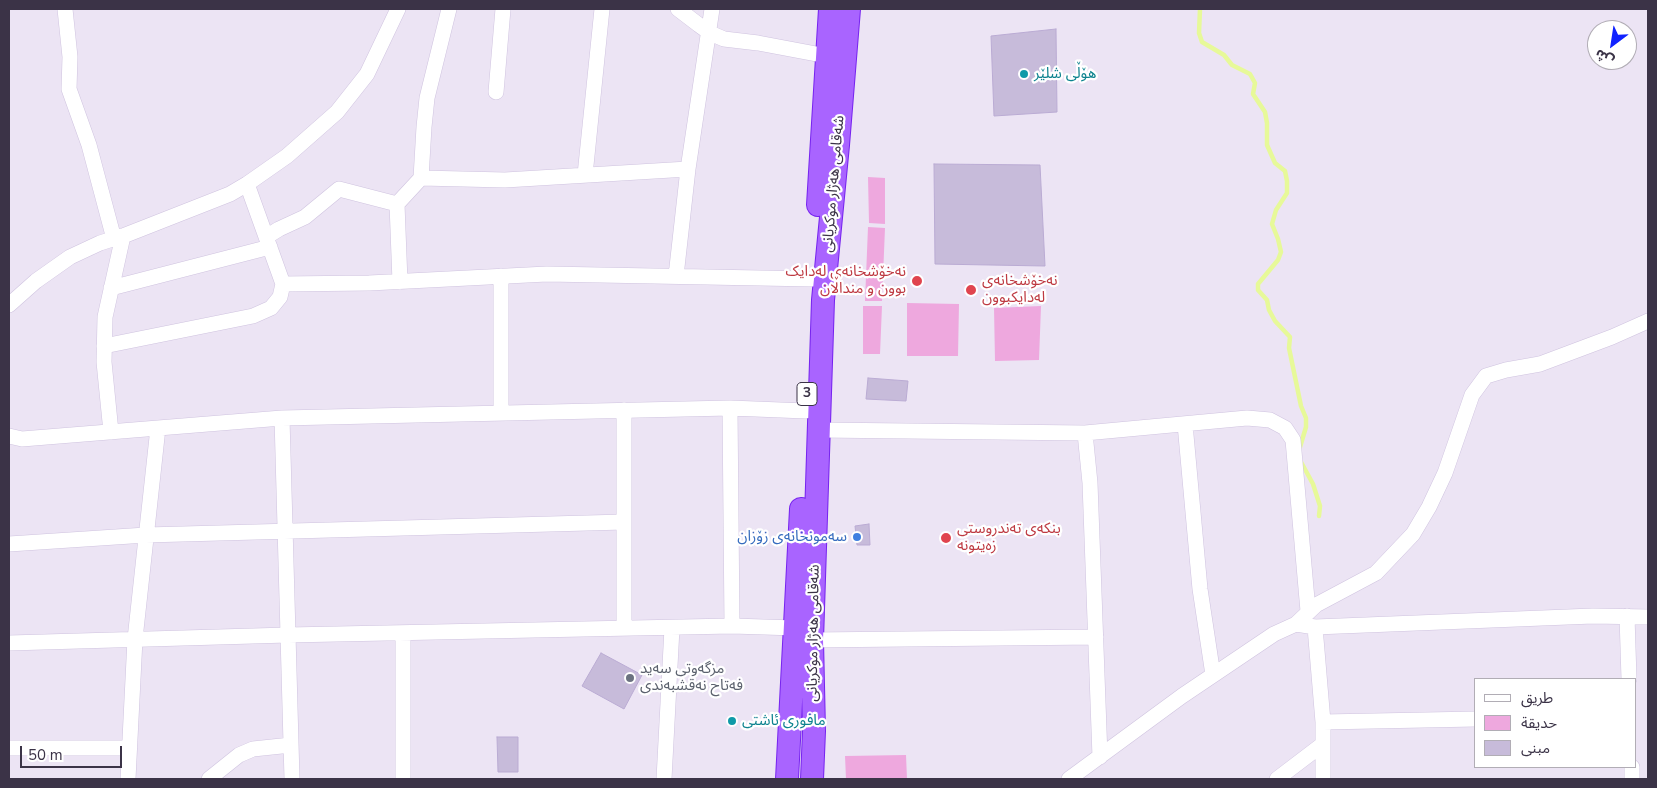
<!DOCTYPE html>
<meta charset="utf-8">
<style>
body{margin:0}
#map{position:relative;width:1657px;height:788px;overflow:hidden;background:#ece4f4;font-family:"Nunito Sans","Noto Sans Arabic",sans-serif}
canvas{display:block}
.frame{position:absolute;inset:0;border:10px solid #3b3347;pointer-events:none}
.legend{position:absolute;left:1474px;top:678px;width:162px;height:90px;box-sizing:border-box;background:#fff;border:1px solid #b1adb5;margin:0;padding:6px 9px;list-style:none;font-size:15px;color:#3b3347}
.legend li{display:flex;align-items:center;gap:10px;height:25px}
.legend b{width:25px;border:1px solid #b1adb5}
.north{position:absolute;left:1587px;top:20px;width:50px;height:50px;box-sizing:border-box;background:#fff;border:1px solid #b1adb5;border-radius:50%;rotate:211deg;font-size:14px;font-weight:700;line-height:20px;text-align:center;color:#3b3347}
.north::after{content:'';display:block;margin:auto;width:18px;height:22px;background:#1022ff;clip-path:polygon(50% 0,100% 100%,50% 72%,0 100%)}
.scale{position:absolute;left:20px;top:746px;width:102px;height:22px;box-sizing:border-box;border:2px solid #3b3347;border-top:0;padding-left:6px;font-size:15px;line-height:18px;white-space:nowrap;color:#3b3347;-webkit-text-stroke:4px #fff;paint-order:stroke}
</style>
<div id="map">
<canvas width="1657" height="788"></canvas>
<div class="frame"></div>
<ul class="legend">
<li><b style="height:6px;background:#fff"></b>طريق</li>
<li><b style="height:14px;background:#eea8de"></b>حديقة</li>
<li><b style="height:14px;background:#c7bbda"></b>مبنى</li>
</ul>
<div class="north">ش</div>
<div class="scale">50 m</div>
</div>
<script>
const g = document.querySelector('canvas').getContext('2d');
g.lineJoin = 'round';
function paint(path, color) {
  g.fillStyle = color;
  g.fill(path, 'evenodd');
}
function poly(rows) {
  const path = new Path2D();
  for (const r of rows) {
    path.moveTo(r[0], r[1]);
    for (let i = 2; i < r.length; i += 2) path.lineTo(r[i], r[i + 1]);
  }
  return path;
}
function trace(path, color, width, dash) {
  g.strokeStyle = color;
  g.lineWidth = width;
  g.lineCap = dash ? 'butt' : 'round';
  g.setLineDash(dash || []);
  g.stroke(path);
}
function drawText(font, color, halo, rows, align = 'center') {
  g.font = font + ' "Nunito Sans","Noto Sans Arabic",sans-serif';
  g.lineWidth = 4.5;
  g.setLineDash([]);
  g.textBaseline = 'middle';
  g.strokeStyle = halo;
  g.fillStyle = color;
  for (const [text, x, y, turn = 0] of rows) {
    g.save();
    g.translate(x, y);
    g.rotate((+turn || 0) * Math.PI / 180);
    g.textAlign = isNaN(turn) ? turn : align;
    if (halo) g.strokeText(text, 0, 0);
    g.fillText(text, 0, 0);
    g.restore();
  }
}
paint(poly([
 [868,177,885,178,885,224,869,223],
 [868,227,885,228,882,301,865,301],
 [907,303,959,304,958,356,907,356],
 [863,306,882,306,880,354,863,354],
 [1041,306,1039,360,995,361,994,308],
 [906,755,907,779,846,779,845,756]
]), '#eea8de');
trace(poly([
 [1200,9,1199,33,1202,42,1224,55,1232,65,1250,74,1255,83,1253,94,1265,112,1267,123,1267,145,1275,163,1285,171,1287,181,1287,193,1276,210,1272,224,1278,239,1281,252,1278,260,1258,284,1258,290,1267,300,1269,310,1275,321,1290,337,1289,348,1301,406,1306,418,1306,427,1300,447],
 [1301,462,1313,484,1320,506,1319,516]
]), '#e7f999', 4.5);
const building = poly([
 [1056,29,1057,112,994,116,991,36,1056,29],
 [934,164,1040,165,1045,266,935,264,934,164],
 [868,378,908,381,906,401,866,399,868,378],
 [869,524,870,545,857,545,855,526,869,524],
 [601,653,642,675,624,709,582,686,601,653],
 [497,737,518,737,518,772,498,772,497,737]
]);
paint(building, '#c7bbda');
trace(building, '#baabd3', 1);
const minor = poly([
 [65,9,70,57,69,89,89,145,114,239],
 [678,9,699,25,710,33,724,39,758,43,827,56],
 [496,92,503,9],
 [585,175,602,9],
 [421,178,505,180,688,169],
 [266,237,279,229,305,217,339,189,397,204],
 [501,276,501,413],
 [676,276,688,169,712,9],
 [400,282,397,204,421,178,424,127,427,98,449,9],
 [283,284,369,283,547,274,813,279],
 [111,288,270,247],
 [9,305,36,281,70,257,100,243,122,236],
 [104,346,253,316,271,308,280,297,283,284,247,184],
 [730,408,732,626],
 [282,418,292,779],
 [1185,424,1200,589,1213,675],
 [819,430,1085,433,1090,483,1100,757],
 [111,432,104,362,105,317,123,236,230,194,247,184,287,156,337,112,367,74,398,9],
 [1085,433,1247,418,1270,420,1285,428,1293,440,1308,611],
 [9,436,22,439,282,418,730,408,806,411],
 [9,544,146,535,624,522],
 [1627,616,1629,679],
 [1296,624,1316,605,1376,573,1413,534,1429,507,1445,473,1472,395,1486,376,1506,370,1540,364,1612,337,1648,321],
 [1315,627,1323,722,1323,779],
 [624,628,624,410],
 [403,633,403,779],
 [812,640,1096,637],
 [9,643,288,635,732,626,796,628],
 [1323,722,1476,719],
 [9,748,129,748],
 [1632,767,1632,779],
 [128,779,135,639,158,428],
 [209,779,239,755,253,749,291,745],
 [664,779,672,628],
 [1069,779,1182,696,1274,634,1296,624,1315,627,1593,616,1648,617],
 [1277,779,1323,744]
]);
const highway = poly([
 [818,205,830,9],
 [787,779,801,509],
 [812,779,814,731,812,640,823,300,838,145,849,9]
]);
trace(minor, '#cfc3df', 16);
trace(highway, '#7623ef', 24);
trace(minor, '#fff', 15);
trace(highway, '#a964ff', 22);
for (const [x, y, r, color] of [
 [1024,74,5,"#0f9aa8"],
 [917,281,6,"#e0444e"],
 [971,290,6,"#e0444e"],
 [857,537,5,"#3f7fe0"],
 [946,538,6,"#e0444e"],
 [630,678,5,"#6b7280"],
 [732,721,5,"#0f9aa8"]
]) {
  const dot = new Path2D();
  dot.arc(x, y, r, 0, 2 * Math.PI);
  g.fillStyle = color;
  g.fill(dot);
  trace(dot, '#fff', 2);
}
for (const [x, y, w] of [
 [807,394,20]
]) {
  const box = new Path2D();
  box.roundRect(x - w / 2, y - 11.5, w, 23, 4);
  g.fillStyle = '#fff';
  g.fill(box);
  trace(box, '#3b3347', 1);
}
drawText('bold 14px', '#3b3347', null, [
 ["3",807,394]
]);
drawText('15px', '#0d838f', '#fff', [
 ["هۆڵی شلێر",1034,74],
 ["مافوری ئاشتی",742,721]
], 'left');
drawText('15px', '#3b3347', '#fff', [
 ["شەقامی ھەژار موکریانی",834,184,-85],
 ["شەقامی ھەژار موکریانی",814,633,-89]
]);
drawText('15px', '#be3a42', '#fff', [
 ["نەخۆشخانەی لەدایک",906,272,"right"],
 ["بوون و منداڵان",906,289,"right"],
 ["نەخۆشخانەی",982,281],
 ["لەدایکبوون",982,298],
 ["بنکەی تەندروستی",957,529],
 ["زەیتونە",957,546]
], 'left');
drawText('15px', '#366cbe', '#fff', [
 ["سەمونخانەی زۆزان",847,537]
], 'right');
drawText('15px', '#5b616d', '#fff', [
 ["مزگەوتی سەید",640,669],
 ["فەتاح نەقشبەندی",640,686]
], 'left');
</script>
